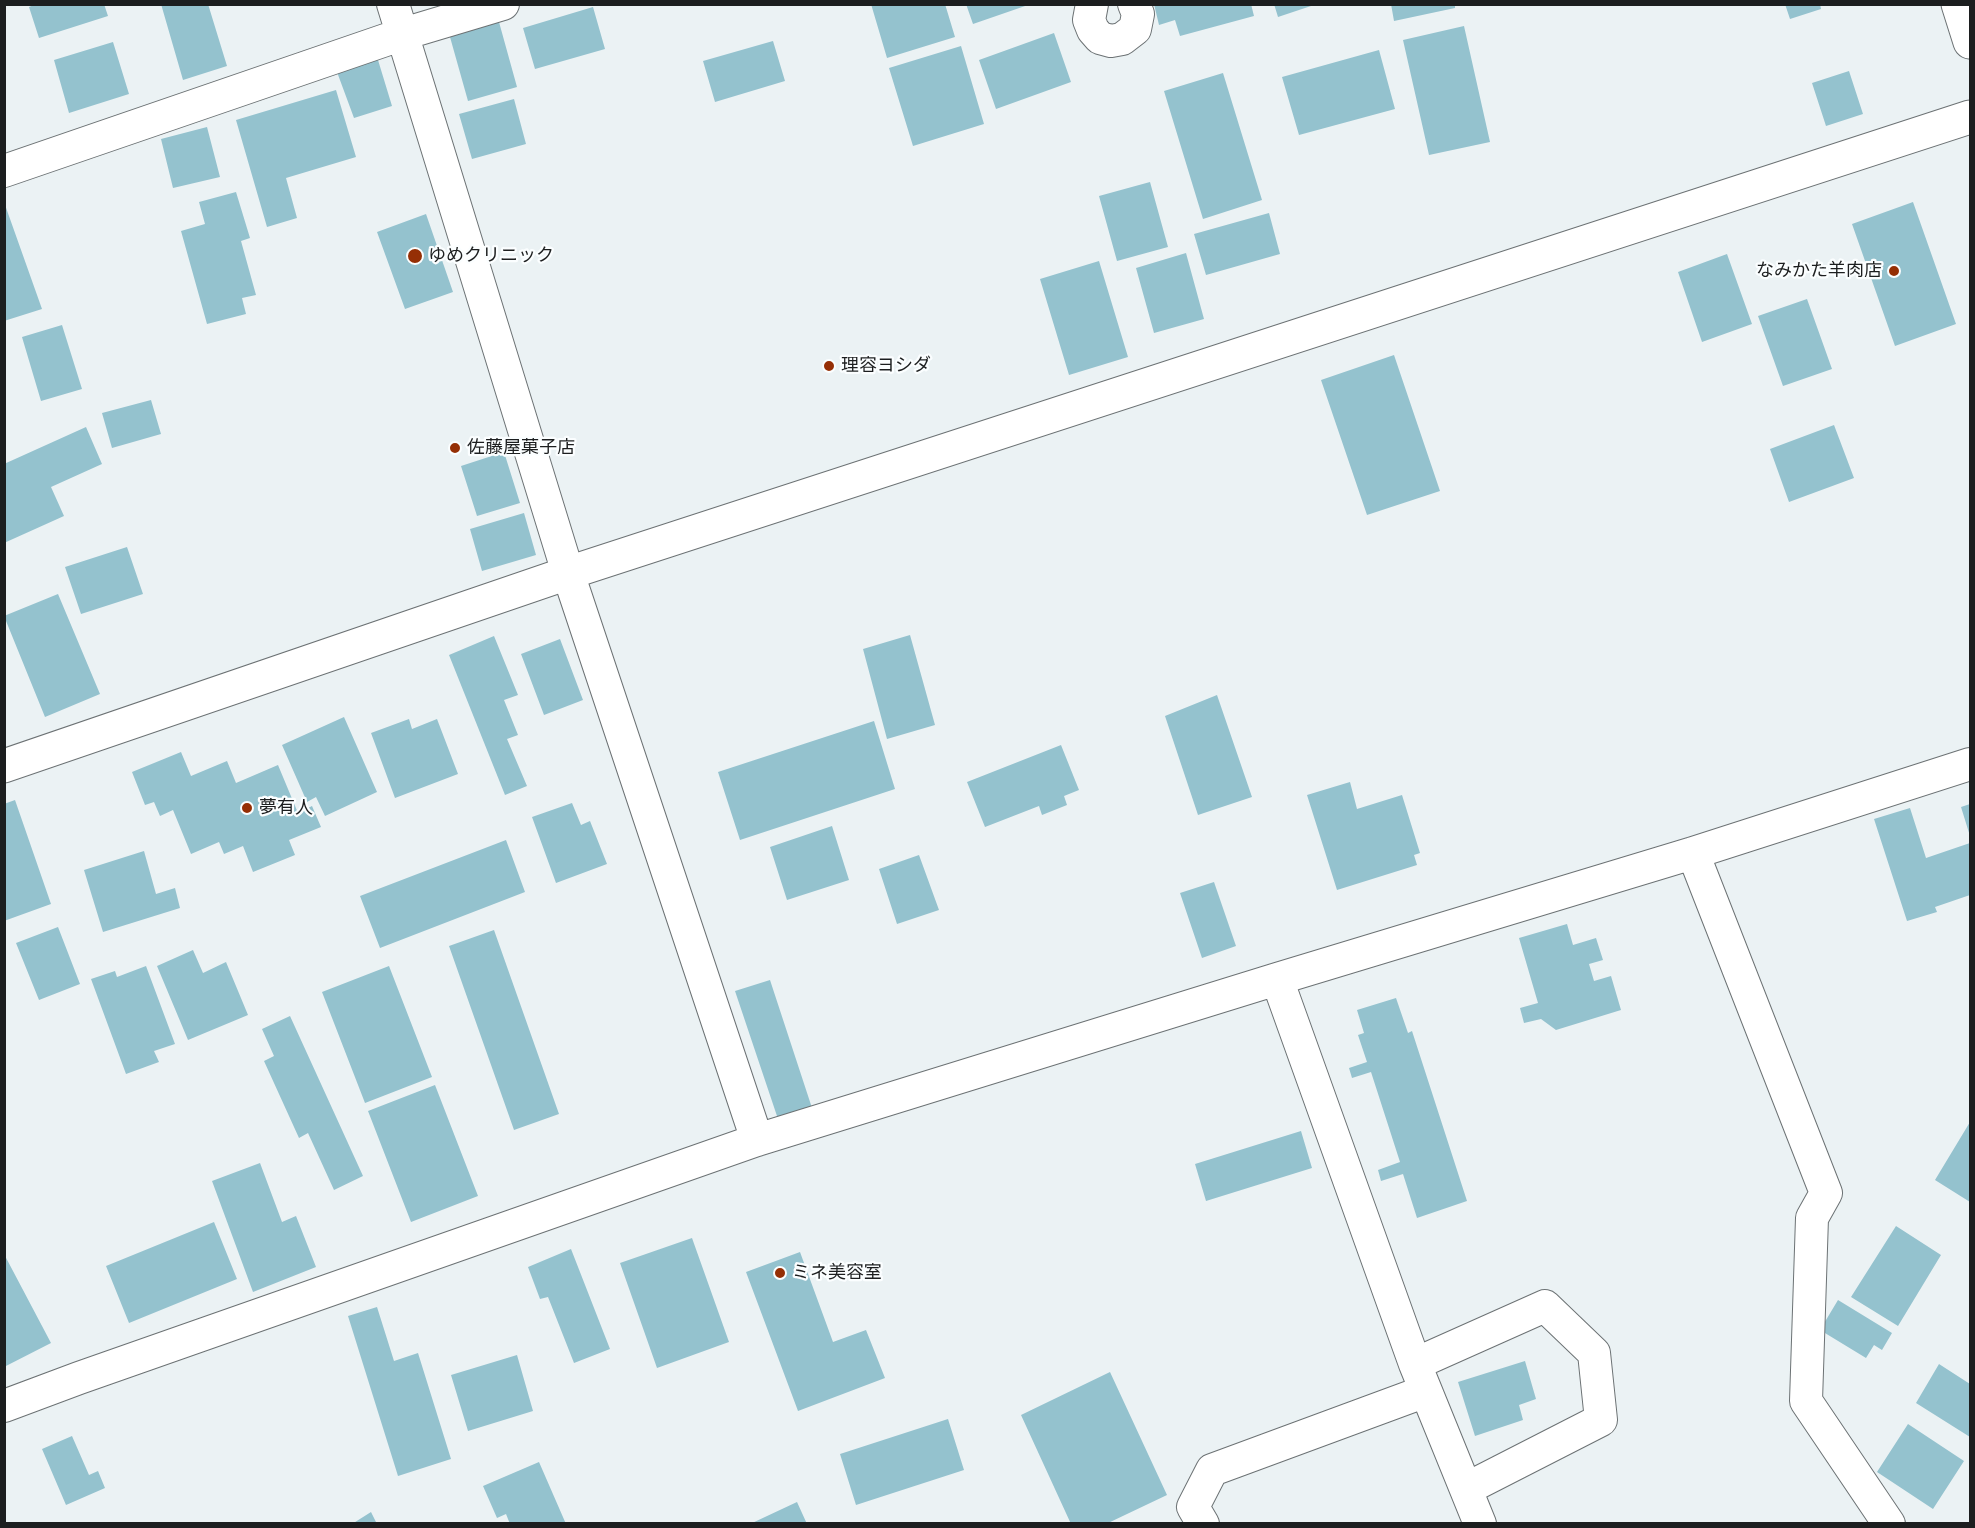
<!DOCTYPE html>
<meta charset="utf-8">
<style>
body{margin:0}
#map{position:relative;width:1975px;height:1528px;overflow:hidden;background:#ebf2f4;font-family:"Varela Round",sans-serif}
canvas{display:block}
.frame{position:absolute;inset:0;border:6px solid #1c1e1f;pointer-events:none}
</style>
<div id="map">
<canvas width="1975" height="1528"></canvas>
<div class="frame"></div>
</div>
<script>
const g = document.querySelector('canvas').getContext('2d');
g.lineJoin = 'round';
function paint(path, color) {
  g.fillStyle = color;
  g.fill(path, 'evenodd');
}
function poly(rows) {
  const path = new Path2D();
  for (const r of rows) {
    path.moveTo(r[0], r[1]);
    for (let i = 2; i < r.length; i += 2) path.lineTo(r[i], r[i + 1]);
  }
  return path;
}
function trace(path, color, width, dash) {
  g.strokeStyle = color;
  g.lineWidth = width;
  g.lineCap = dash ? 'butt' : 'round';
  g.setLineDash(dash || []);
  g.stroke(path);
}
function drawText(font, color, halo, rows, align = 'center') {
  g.font = font + ' "Varela Round","Noto Sans JP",sans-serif';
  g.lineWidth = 4.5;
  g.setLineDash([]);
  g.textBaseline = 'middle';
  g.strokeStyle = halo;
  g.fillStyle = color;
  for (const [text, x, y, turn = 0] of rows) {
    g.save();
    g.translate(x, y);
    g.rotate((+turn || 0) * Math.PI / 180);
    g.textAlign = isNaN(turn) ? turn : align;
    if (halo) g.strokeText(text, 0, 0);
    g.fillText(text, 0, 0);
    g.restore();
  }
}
paint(poly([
 [36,4,104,4,108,16,39,38,29,7],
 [161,4,208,4,227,66,183,80],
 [871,4,945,4,955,37,887,58],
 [966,4,1028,4,1028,5,973,24],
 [1154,4,1251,4,1254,16,1180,36,1175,20,1159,25],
 [1274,4,1314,4,1314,5,1278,17],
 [1391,4,1455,4,1455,8,1394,21],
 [1785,4,1820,4,1821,9,1790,19],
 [593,7,605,49,535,69,523,28],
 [499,22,517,87,468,101,450,37],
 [1464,26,1490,142,1429,155,1403,40],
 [1054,33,1071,82,996,109,979,60],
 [773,41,785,81,715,102,703,61],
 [113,42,129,94,69,113,54,60],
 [961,46,984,124,913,146,889,68],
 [1379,50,1395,109,1299,135,1282,77],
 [378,60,392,106,354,118,337,72],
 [1849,71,1863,114,1826,126,1812,83],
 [1223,73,1262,200,1203,219,1164,91],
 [336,90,356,157,286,178,297,218,267,227,236,120],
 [514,99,526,144,472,159,459,114],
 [207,127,220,177,173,188,161,139],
 [1150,182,1168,247,1117,261,1099,196],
 [236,192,250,238,241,241,256,295,242,298,246,314,207,324,181,231,205,224,199,202],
 [4,202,42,309,4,321],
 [1913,202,1956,324,1895,346,1852,224],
 [1269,213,1280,254,1206,275,1194,234],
 [426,214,453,292,405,309,377,232],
 [1186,253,1204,319,1154,333,1136,268],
 [1727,254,1752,324,1702,342,1678,272],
 [1099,261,1128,357,1069,375,1040,279],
 [1807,299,1832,369,1783,386,1758,316],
 [62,325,82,389,41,401,22,337],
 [1394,355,1440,491,1367,515,1321,380],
 [151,400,161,434,112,448,102,413],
 [1834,425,1854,478,1789,502,1770,449],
 [86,427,102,464,51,487,64,516,4,543,4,464],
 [504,452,520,503,477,516,461,466],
 [524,513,536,555,482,571,470,529],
 [127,547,143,594,81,614,65,567],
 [58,594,100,694,45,717,4,616],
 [910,635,935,725,887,739,863,649],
 [494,636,518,695,504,700,518,735,507,739,527,786,505,795,449,655],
 [560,639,583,700,544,715,521,654],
 [1217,695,1252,797,1198,815,1165,716],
 [344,717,377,792,325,816,316,797,307,802,282,745],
 [409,719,412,729,437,719,458,774,395,798,371,733],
 [874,721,895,789,740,840,718,772],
 [1061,745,1079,790,1064,796,1067,805,1042,815,1039,806,985,827,967,782],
 [181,752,191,776,227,761,236,783,278,765,298,813,312,806,321,827,289,840,295,855,253,872,243,846,224,854,219,842,191,854,173,810,160,816,154,802,145,805,132,772],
 [1350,782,1357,809,1402,795,1420,853,1414,855,1417,865,1337,890,1307,795],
 [15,800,51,904,4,921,4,804],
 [572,803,581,825,590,821,607,864,556,883,532,817],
 [1970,804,1970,836,1961,807],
 [1910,808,1926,858,1970,843,1970,895,1935,907,1937,912,1907,921,1874,819],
 [832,826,849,880,787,900,770,847],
 [506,840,525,892,380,948,360,896],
 [144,851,156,894,175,888,180,908,103,932,84,870],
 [919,855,939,910,897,924,879,869],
 [1214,882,1236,946,1202,958,1180,893],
 [1567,924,1573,945,1596,938,1603,960,1589,964,1594,981,1611,976,1621,1010,1556,1030,1541,1019,1524,1023,1520,1008,1538,1003,1519,938],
 [58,927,80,984,39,1000,16,943],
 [494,930,559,1114,514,1130,449,946],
 [193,950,203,973,226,962,248,1015,188,1040,157,966],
 [146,966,175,1044,154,1051,159,1062,126,1074,91,979,115,971,117,977],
 [389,966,432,1077,365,1103,322,992],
 [770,980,812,1108,778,1119,735,991],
 [1396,998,1408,1033,1412,1031,1467,1201,1417,1218,1403,1174,1381,1181,1378,1170,1400,1162,1371,1072,1352,1078,1349,1068,1367,1062,1358,1035,1364,1033,1357,1010],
 [290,1016,363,1176,334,1190,308,1133,299,1138,264,1061,274,1056,262,1029],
 [435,1085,478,1196,411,1222,368,1111],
 [1970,1122,1970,1202,1935,1180],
 [1301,1131,1312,1168,1206,1201,1195,1164],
 [260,1163,282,1222,296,1216,316,1267,253,1292,212,1181],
 [214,1222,237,1279,129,1323,106,1266],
 [1896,1226,1941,1255,1898,1326,1851,1297],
 [692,1238,729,1342,657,1368,620,1263],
 [571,1249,610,1349,574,1363,548,1297,540,1299,528,1267],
 [800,1252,833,1342,866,1330,885,1378,798,1411,746,1272],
 [4,1254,51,1343,4,1367],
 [1838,1300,1892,1333,1882,1350,1874,1345,1866,1358,1820,1330],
 [377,1307,394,1361,418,1353,451,1459,398,1476,348,1316],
 [517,1355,533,1411,468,1431,451,1375],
 [1525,1361,1536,1399,1519,1405,1523,1420,1475,1436,1458,1382],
 [1939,1364,1970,1384,1970,1437,1916,1403],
 [1110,1372,1167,1495,1106,1524,1071,1524,1021,1415],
 [948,1419,964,1470,856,1505,840,1454],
 [1908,1424,1964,1461,1933,1509,1877,1472],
 [72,1436,89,1475,98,1471,105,1488,66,1505,42,1449],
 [539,1462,566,1524,510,1524,506,1514,497,1518,483,1486],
 [797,1502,807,1524,750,1524],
 [371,1512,377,1524,352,1524]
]), '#94c2ce');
const street = poly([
 [393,4,568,573,757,1140],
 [1092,4,1089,20,1093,30,1100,38,1111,41,1122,39,1135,29,1138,14,1134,4],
 [4,171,403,34,503,4],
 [1693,853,1826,1193,1812,1218,1806,1401,1889,1524],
 [1277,979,1415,1364,1480,1524],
 [1415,1364,1545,1306,1594,1353,1601,1420,1466,1489],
 [4,1406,79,1378,757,1140,1277,979,1693,853,1970,764],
 [1203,1524,1193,1507,1212,1470,1426,1391]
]);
const secondary = poly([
 [1958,4,1970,42],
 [4,766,568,573,1970,117]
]);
trace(street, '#6c7274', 34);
trace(secondary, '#6c7274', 35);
trace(street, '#fff', 32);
trace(secondary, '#fff', 33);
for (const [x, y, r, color] of [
 [415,256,8,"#952f05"],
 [1894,271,6,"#952f05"],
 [829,366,6,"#952f05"],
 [455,448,6,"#952f05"],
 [247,808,6,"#952f05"],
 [780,1273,6,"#952f05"]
]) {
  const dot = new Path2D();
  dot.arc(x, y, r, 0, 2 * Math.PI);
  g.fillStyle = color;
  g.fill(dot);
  trace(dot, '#fbfeff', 2);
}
drawText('18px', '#1c1e1f', '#fbfeff', [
 ["ゆめクリニック",428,256],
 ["なみかた羊肉店",1882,271,"right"],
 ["理容ヨシダ",841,366],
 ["佐藤屋菓子店",467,448],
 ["夢有人",259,808],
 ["ミネ美容室",792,1273]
], 'left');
</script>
